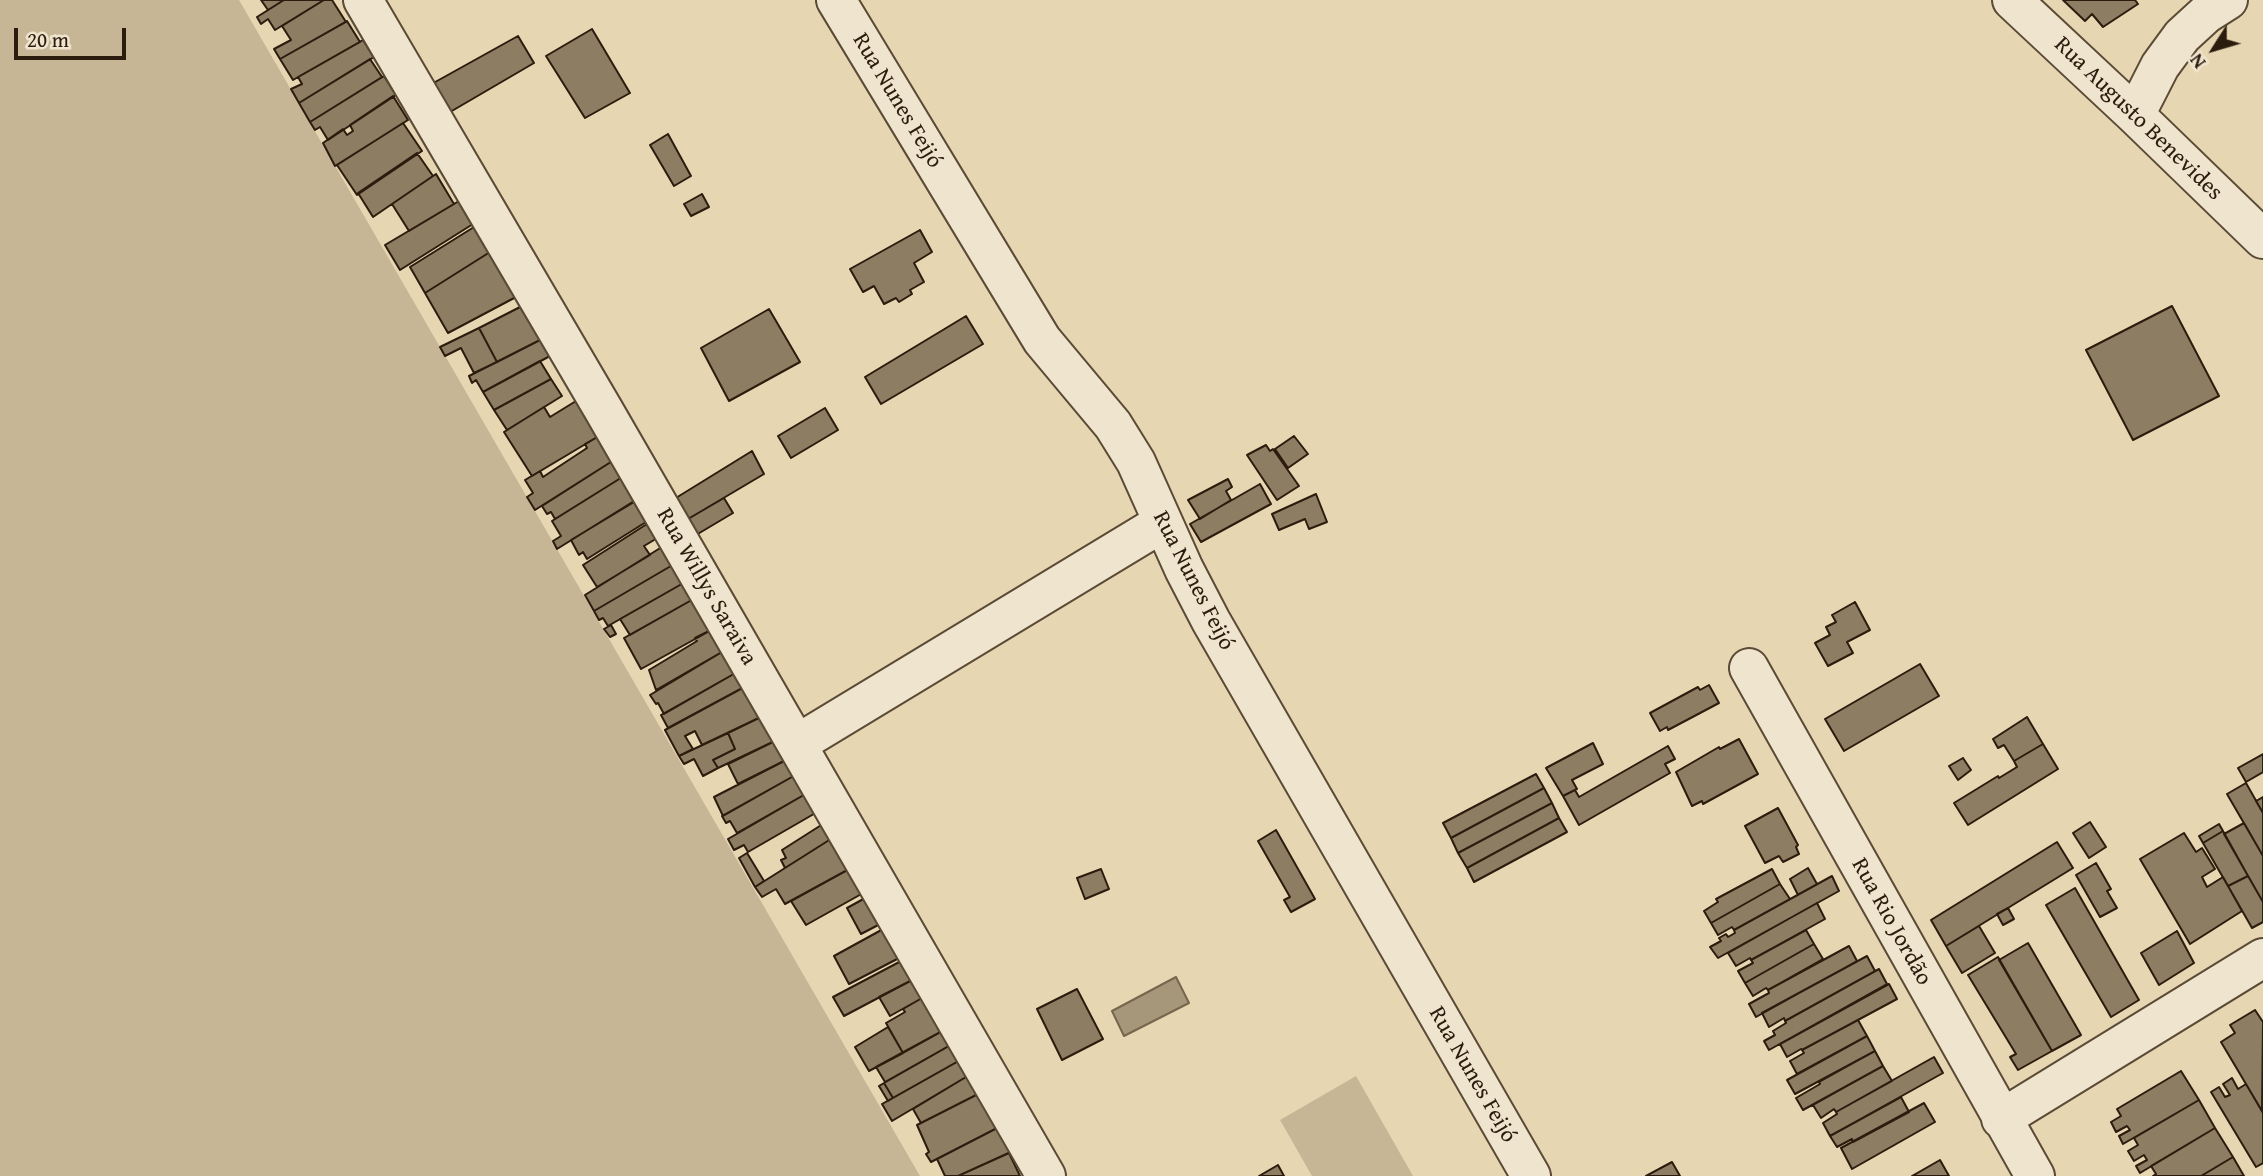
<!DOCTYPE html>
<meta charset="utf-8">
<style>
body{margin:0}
#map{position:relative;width:2263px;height:1176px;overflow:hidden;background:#e7d6b2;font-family:"Gentium Book Plus",serif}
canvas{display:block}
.north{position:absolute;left:2179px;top:14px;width:70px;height:70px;-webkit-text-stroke:5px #efe4cd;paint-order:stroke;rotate:233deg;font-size:19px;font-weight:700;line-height:28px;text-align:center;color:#2b1c0d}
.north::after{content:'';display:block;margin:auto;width:24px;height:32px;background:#2b1c0d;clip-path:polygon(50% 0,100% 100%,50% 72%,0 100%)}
.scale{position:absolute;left:14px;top:28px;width:112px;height:32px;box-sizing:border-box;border:4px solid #2b1c0d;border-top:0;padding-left:9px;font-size:21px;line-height:24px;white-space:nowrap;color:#2b1c0d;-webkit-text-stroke:5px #efe4cd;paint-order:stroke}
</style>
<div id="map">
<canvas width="2263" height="1176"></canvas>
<div class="north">N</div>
<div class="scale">20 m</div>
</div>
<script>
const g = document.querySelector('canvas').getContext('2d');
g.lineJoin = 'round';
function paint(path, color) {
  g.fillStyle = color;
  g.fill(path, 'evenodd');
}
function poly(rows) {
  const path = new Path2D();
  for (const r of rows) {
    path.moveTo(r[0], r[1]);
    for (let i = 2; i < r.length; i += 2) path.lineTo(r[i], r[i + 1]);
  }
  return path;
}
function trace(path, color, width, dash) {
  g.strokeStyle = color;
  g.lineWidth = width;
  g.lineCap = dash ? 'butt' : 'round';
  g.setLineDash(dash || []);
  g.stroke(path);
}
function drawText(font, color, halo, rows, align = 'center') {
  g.font = font + ' "Gentium Book Plus",serif';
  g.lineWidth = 5;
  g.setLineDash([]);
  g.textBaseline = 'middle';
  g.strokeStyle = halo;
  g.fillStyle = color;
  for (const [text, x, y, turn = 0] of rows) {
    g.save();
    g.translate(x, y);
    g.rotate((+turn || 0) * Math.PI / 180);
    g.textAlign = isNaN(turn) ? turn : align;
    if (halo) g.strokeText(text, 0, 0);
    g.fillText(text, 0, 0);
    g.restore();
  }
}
paint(poly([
 [0,0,239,0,920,1176,0,1176],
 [1356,1076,1413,1176,1312,1176,1280,1120]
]), '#c7b696');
const water = poly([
 [1176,977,1189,1003,1124,1036,1112,1011,1176,977]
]);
paint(water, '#a7977a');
trace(water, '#75664e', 2);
const building = poly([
 [261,0,284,0,268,10,261,0],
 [284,0,324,0,275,30,268,19,261,24,257,17,284,0],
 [324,0,332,0,346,22,280,59,274,49,291,40,282,26,324,0],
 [2063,0,2135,0,2138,4,2103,27,2092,14,2085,21,2063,0],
 [347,21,360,42,293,80,280,59,347,21],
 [592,29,630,93,585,118,546,56,592,29],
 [518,36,534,63,445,115,428,86,518,36],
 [363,40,374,57,299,103,291,89,302,84,298,77,363,40],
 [370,59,382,77,310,122,299,103,370,59],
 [384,76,396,95,328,140,320,127,315,130,310,122,384,76],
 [393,96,408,120,335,166,323,143,343,129,347,135,353,131,350,125,393,96],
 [403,123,422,151,357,195,337,165,403,123],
 [668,134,691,176,674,186,650,145,668,134],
 [417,153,433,176,373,217,358,193,417,153],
 [436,174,454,204,409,231,392,204,436,174],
 [702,194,709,207,691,216,684,204,702,194],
 [459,201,473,224,400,270,385,245,459,201],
 [474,227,490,252,425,293,410,267,474,227],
 [920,230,932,252,914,263,924,282,910,290,912,294,899,302,896,298,884,304,874,286,863,292,850,269,920,230],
 [490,252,516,297,448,333,425,293,490,252],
 [522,306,540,340,497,362,479,328,522,306],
 [2172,306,2219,396,2133,440,2086,350,2172,306],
 [769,309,800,362,729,401,701,348,769,309],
 [966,316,983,344,881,404,865,377,966,316],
 [479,328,497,362,474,373,461,348,445,356,440,347,479,328],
 [540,340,550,356,483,392,476,380,472,383,469,376,540,340],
 [540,361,551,379,494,410,483,392,540,361],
 [551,379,562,396,507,430,494,410,551,379],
 [576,401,599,436,532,476,504,432,544,407,550,417,576,401],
 [825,408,838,430,791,458,778,436,825,408],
 [599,436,614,460,535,510,527,497,533,493,525,480,540,471,543,477,587,448,585,444,599,436],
 [1294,436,1308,454,1288,468,1275,449,1294,436],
 [1266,445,1270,451,1273,449,1299,486,1277,500,1247,455,1266,445],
 [752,451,764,474,683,522,671,501,752,451],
 [614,460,624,476,555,519,551,512,547,514,542,506,614,460],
 [624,476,639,498,557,549,553,541,561,536,552,521,624,476],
 [1228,479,1232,487,1226,491,1231,500,1200,519,1188,500,1228,479],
 [1260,484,1271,504,1201,542,1190,524,1260,484],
 [1316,494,1327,522,1309,529,1305,519,1279,530,1272,514,1316,494],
 [724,498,733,513,691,538,681,523,724,498],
 [634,502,646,522,587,559,583,552,579,555,571,540,634,502],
 [650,522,659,537,644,546,650,555,597,587,583,565,650,522],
 [665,545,676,563,594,611,585,595,665,545],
 [676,563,687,581,608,626,603,618,599,620,594,611,676,563],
 [687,581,697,597,630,635,620,619,687,581],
 [697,597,715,628,641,669,624,638,697,597],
 [1855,602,1870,630,1847,642,1853,653,1828,666,1815,643,1830,635,1826,627,1836,622,1832,615,1855,602],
 [611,625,616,634,610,637,604,629,611,625],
 [715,628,727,649,656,690,649,670,697,641,695,638,715,628],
 [727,649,739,671,664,714,658,703,656,704,650,695,727,649],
 [1920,664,1939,696,1844,751,1825,719,1920,664],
 [739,671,748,685,668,728,661,715,739,671],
 [748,685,765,715,702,745,695,731,685,736,693,749,679,756,665,730,748,685],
 [1709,685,1719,703,1668,730,1667,727,1660,731,1650,713,1698,687,1700,690,1709,685],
 [765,715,779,739,718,768,713,760,735,749,728,733,765,715],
 [2027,717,2043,744,2014,761,2004,745,1998,748,1993,739,2027,717],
 [728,733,735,749,713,760,718,768,703,776,694,759,684,764,679,756,728,733],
 [779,739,790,758,738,784,728,764,779,739],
 [1739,739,1758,774,1703,804,1702,801,1692,806,1676,772,1719,747,1720,749,1739,739],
 [1593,743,1603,764,1572,780,1577,789,1563,796,1546,768,1593,743],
 [2043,744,2058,769,1968,825,1954,803,1998,776,1999,778,2017,767,2014,761,2043,744],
 [1668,746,1675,759,1665,764,1670,773,1579,825,1563,796,1575,790,1579,797,1668,746],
 [2263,754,2263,772,2246,782,2238,768,2263,754],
 [790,758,799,773,723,816,714,797,790,758],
 [1963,758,1971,770,1958,780,1949,766,1963,758],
 [799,773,809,792,737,833,730,821,726,823,722,816,799,773],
 [1536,774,1544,788,1451,838,1443,823,1536,774],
 [2246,783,2263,813,2263,856,2227,794,2246,783],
 [1544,788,1552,803,1458,853,1451,838,1544,788],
 [809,792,819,811,748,852,744,845,734,850,728,839,809,792],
 [2263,797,2263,813,2256,801,2263,797],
 [1552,803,1559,818,1467,868,1458,853,1552,803],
 [1778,808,1798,845,1796,847,1799,854,1783,862,1779,856,1765,863,1745,826,1778,808],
 [1559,818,1567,832,1474,882,1467,868,1559,818],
 [826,822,834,837,785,868,781,860,786,858,782,850,826,822],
 [2090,822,2106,847,2089,858,2073,833,2090,822],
 [2244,823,2263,856,2263,902,2224,834,2244,823],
 [2219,824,2223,831,2203,843,2199,836,2219,824],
 [1276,830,1315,899,1291,912,1284,900,1290,897,1258,841,1276,830],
 [2223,831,2248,876,2228,886,2203,843,2223,831],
 [2184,833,2196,852,2202,848,2215,869,2202,877,2207,887,2223,877,2242,911,2190,944,2140,859,2184,833],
 [834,837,851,868,785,904,776,889,762,897,755,887,834,837],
 [2057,842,2073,868,1946,946,1931,920,2057,842],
 [747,853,764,881,755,887,739,858,747,853],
 [2096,863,2111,889,2107,891,2117,908,2100,917,2076,875,2096,863],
 [851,868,865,892,806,925,791,901,851,868],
 [1808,868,1817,884,1798,895,1790,879,1808,868],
 [1101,869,1109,889,1085,899,1077,878,1101,869],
 [1772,869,1780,884,1711,923,1704,911,1718,902,1716,899,1772,869],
 [1832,876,1839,891,1718,958,1710,947,1721,941,1719,938,1726,934,1728,937,1735,933,1734,930,1832,876],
 [2248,876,2263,902,2263,922,2252,928,2228,886,2248,876],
 [1780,884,1790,899,1734,930,1732,927,1718,935,1711,923,1780,884],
 [2075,888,2139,1000,2111,1017,2046,905,2075,888],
 [867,897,882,923,861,934,847,908,867,897],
 [1817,903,1825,919,1751,960,1750,958,1736,966,1728,953,1817,903],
 [2008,908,2014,919,2003,925,1997,914,2008,908],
 [1979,926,1995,953,1962,973,1946,946,1979,926],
 [885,928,901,957,849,984,834,956,885,928],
 [1806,930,1814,944,1745,983,1738,971,1753,963,1751,960,1806,930],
 [2177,931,2194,963,2159,985,2141,953,2177,931],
 [2028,943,2081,1035,2052,1051,1999,960,2028,943],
 [1814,944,1823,959,1768,990,1766,988,1753,996,1745,983,1814,944],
 [1849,946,1857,961,1756,1017,1749,1004,1769,993,1768,990,1849,946],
 [1867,956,1875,971,1785,1021,1784,1018,1769,1027,1762,1013,1867,956],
 [1998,957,2052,1051,2018,1070,2010,1057,2016,1054,1968,975,1998,957],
 [903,960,914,979,844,1016,833,997,903,960],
 [1879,969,1887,984,1769,1050,1764,1041,1775,1035,1773,1031,1786,1023,1785,1021,1879,969],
 [914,979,924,997,890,1016,879,997,914,979],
 [1889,984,1897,999,1802,1050,1801,1049,1787,1057,1780,1044,1889,984],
 [1077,989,1103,1039,1062,1060,1037,1009,1077,989],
 [929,994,948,1028,903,1053,886,1023,905,1012,903,1009,929,994],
 [2255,1010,2263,1022,2262,1111,2221,1042,2235,1033,2230,1025,2255,1010],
 [1858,1020,1867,1036,1797,1074,1790,1061,1804,1053,1802,1050,1858,1020],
 [888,1027,903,1053,869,1071,855,1047,888,1027],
 [946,1029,954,1043,885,1082,876,1067,946,1029],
 [1867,1036,1875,1051,1795,1094,1787,1080,1867,1036],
 [956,1042,964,1058,893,1098,884,1083,956,1042],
 [1875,1051,1883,1066,1803,1110,1796,1098,1820,1084,1819,1082,1875,1051],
 [1934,1057,1943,1073,1830,1136,1823,1123,1837,1114,1836,1112,1934,1057],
 [962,1059,971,1074,892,1121,882,1104,962,1059],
 [1883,1066,1892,1081,1836,1112,1834,1109,1821,1118,1813,1105,1883,1066],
 [2181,1071,2199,1100,2123,1144,2119,1136,2130,1130,2127,1126,2116,1132,2111,1122,2121,1116,2117,1109,2181,1071],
 [971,1074,982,1092,921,1123,913,1109,971,1074],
 [2232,1078,2238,1089,2246,1084,2263,1113,2263,1163,2256,1167,2211,1092,2219,1087,2225,1097,2230,1095,2223,1084,2232,1078],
 [884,1083,893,1098,888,1101,879,1086,884,1083],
 [982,1092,1001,1126,931,1162,926,1154,929,1152,917,1125,982,1092],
 [1901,1097,1909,1112,1853,1142,1852,1139,1837,1147,1830,1136,1901,1097],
 [2199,1100,2215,1128,2140,1173,2136,1166,2147,1160,2144,1155,2134,1161,2128,1151,2138,1145,2134,1138,2199,1100],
 [1924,1103,1935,1122,1852,1169,1841,1148,1924,1103],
 [1001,1126,1013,1151,958,1176,945,1176,937,1159,1001,1126],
 [2215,1128,2233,1157,2201,1176,2153,1176,2156,1174,2151,1166,2215,1128],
 [1009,1153,1020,1176,958,1176,969,1171,1009,1153],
 [2233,1157,2244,1176,2201,1176,2233,1157],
 [1940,1160,1949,1176,1912,1176,1940,1160],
 [1672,1162,1680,1176,1646,1176,1672,1162],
 [1278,1165,1284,1176,1259,1176,1278,1165]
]);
paint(building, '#8d7d63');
trace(building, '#2b1c0d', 2);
const minor = poly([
 [363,0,603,409,1046,1176],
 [836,0,1042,340,1113,425,1136,462,1184,569,1211,621,1531,1176],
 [2012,0,2135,115,2263,239],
 [2135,115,2160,66,2182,36,2206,14,2228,0],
 [1749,668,2035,1176],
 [797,744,1162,523],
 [2001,1119,2263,958]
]);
trace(minor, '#5a4a36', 42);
trace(minor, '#efe4cd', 38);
drawText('23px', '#2b1c0d', '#efe4cd', [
 ["Rua Nunes Feijó",897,101,59],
 ["Rua Augusto Benevides",2138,119,44],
 ["Rua Nunes Feijó",1193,581,63],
 ["Rua Willys Saraiva",706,587,60],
 ["Rua Rio Jordão",1891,922,61],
 ["Rua Nunes Feijó",1472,1075,60]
]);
</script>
